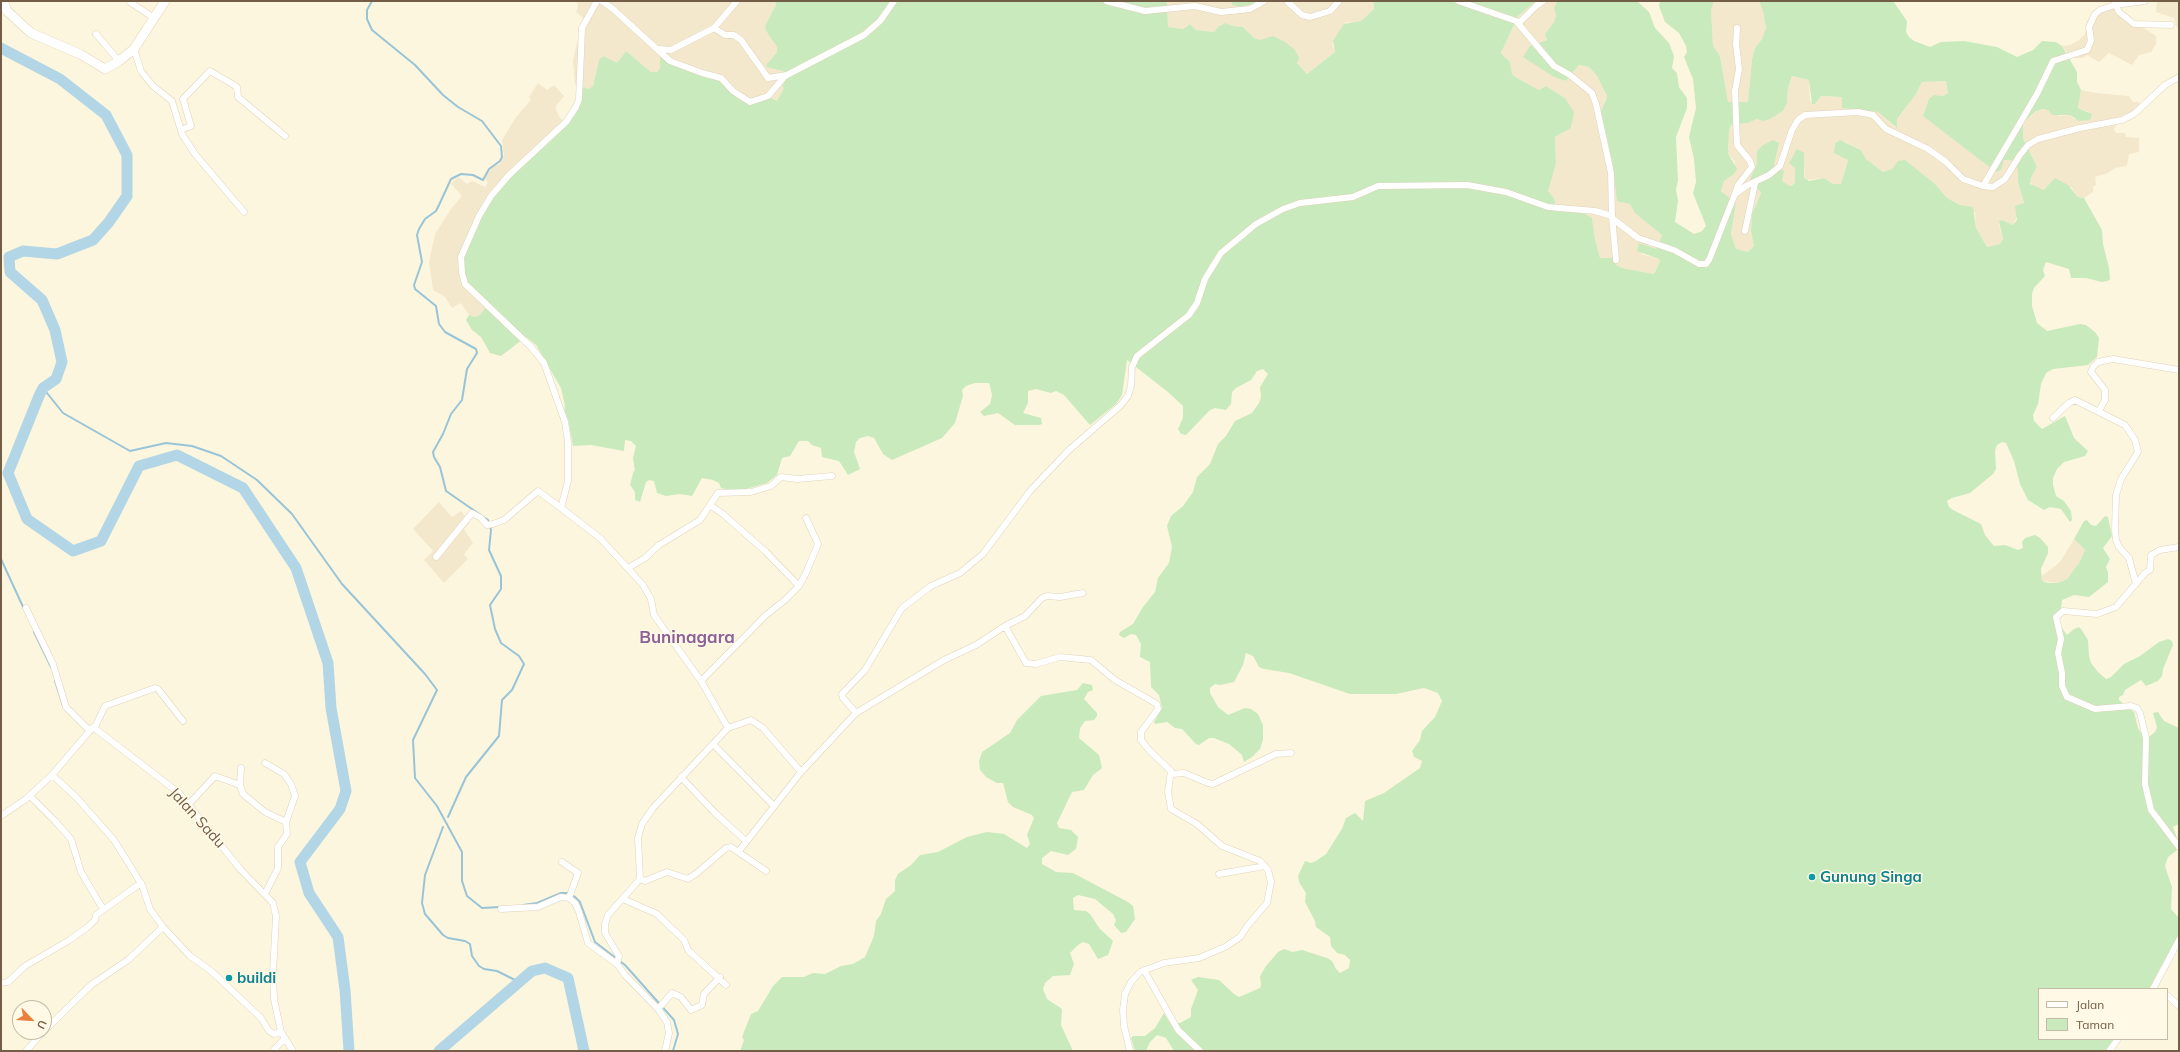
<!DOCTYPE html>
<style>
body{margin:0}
#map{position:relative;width:2180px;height:1052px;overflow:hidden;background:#fdf6de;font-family:Mulish,sans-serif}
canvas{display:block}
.frame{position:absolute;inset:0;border:2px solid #735d46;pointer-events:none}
.legend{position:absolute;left:2038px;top:988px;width:130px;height:52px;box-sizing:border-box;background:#fff9e5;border:1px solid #c7bba5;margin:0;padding:5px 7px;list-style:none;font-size:12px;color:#735d46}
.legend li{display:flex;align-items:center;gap:8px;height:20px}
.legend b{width:20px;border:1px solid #c7bba5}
.north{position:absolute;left:12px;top:1000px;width:40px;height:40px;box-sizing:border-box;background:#fff9e5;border:1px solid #c7bba5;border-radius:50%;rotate:115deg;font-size:11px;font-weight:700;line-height:16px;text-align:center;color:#735d46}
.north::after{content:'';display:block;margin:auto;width:14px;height:18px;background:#eb803e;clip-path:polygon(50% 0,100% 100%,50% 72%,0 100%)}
</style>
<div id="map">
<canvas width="2180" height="1052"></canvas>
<div class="frame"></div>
<ul class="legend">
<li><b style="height:5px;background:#fff"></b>Jalan</li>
<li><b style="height:11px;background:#c8eabd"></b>Taman</li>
</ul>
<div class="north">U</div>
</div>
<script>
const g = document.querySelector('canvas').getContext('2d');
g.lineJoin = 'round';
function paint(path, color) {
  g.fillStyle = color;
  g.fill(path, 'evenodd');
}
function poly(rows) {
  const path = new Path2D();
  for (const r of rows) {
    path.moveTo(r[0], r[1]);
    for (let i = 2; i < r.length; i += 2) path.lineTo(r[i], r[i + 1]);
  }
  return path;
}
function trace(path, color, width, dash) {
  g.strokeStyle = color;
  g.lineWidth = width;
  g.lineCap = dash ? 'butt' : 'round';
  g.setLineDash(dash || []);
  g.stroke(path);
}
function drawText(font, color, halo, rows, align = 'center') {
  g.font = font + ' Mulish,sans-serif';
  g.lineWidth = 3;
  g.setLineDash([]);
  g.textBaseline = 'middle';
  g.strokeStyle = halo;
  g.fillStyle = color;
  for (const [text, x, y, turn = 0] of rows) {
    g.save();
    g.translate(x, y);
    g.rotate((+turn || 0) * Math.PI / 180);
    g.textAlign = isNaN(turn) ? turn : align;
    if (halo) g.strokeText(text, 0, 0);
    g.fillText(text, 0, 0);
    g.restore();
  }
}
paint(poly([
 [577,1,775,1,776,5,765,26,766,31,777,47,777,52,769,61,783,71,785,81,784,88,777,101,756,102,660,58,660,68,657,72,651,72,626,51,617,64,603,56,599,60,593,86,590,89,575,85,573,60,583,18,576,12,578,7],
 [1167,1,1230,1,1230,3,1253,4,1257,1,1374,1,1375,3,1374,9,1361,21,1355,23,1346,22,1332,44,1335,52,1307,74,1296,62,1260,40,1254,38,1243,27,1233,26,1225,23,1219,26,1214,32,1196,30,1188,25,1183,29,1168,27],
 [1536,1,1557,1,1554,8,1556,15,1554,22,1545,34,1547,40,1530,46,1554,77,1566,81,1579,65,1589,67,1597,76,1607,96,1604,101,1606,138,1614,176,1636,213,1662,235,1656,249,1641,254,1659,259,1660,262,1654,274,1622,268,1616,265,1613,258,1600,258,1595,239,1592,218,1556,207,1554,198,1548,191,1556,164,1555,136,1563,133,1572,125,1571,108,1565,98,1546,86,1539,90,1517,78,1512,74,1510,62,1501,53,1518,16],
 [1714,1,1759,1,1763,12,1766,28,1762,39,1755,48,1752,59,1748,102,1728,102,1720,56,1713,47,1711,10],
 [2157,1,2179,1,2179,28,2177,28,2174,18,2156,12],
 [2101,7,2120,8,2127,17,2156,36,2156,44,2151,52,2139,55,2132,65,2109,53,2099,62,2087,55,2083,58,2071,58,2062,46,2070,45,2079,40,2085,34,2087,21],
 [1792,76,1809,80,1810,101,1815,104,1821,96,1842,97,1842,108,1878,112,1896,128,1897,119,1916,94,1922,82,1946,81,1948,93,1943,96,1934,95,1984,162,1996,172,2004,160,2011,160,2018,170,2018,182,2024,203,2013,225,2002,220,1999,224,2003,239,2000,244,1987,247,1976,228,1975,212,1947,198,1936,185,1892,169,1883,172,1866,159,1861,150,1846,142,1837,141,1834,146,1841,155,1848,160,1841,184,1833,184,1824,178,1806,180,1804,178,1805,169,1795,168,1795,182,1792,186,1790,186,1782,181,1774,165,1775,156,1757,151,1757,163,1750,179,1761,193,1752,214,1751,231,1754,246,1748,252,1736,249,1731,234,1736,203,1721,191,1724,181,1734,174,1735,162,1728,153,1729,131,1731,125,1748,123,1757,119,1769,119,1783,111,1787,103,1788,88],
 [538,83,547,90,554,85,564,96,556,106,556,110,560,118,567,123,475,290,474,297,485,308,481,315,475,317,469,315,461,303,452,308,445,297,433,290,429,262,435,234,451,209,462,196,451,184,458,177,467,184,472,181,485,187,488,183,484,177,494,166,500,164,504,155,502,140,516,117,531,100,529,97],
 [2081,90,2096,93,2129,96,2133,102,2139,102,2140,112,2122,116,2114,129,2116,133,2125,133,2126,137,2139,138,2139,152,2129,154,2127,166,2115,168,2108,173,2095,177,2096,185,2093,187,2093,192,2084,198,2078,197,2071,187,2044,190,2032,186,2030,181,2037,167,2023,138,2023,123,2039,109,2048,110,2060,116,2070,115,2074,119,2089,112,2078,108],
 [439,502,452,517,461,511,470,522,464,529,473,543,464,554,468,559,444,583,424,560,433,551,413,529],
 [2074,539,2085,550,2079,563,2067,579,2058,583,2042,581,2042,576,2060,562]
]), '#f4e8cc');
paint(poly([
 [775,1,1167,1,1168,27,1183,29,1190,24,1196,30,1214,32,1219,26,1225,23,1233,26,1243,27,1254,38,1260,40,1273,36,1285,42,1295,50,1299,58,1297,63,1307,74,1335,52,1333,41,1344,24,1361,21,1374,9,1374,1,1536,1,1518,16,1501,53,1510,62,1512,74,1517,78,1539,90,1546,86,1565,98,1574,112,1571,128,1555,137,1556,164,1548,191,1554,198,1556,208,1585,214,1592,218,1595,239,1600,258,1613,258,1616,265,1622,268,1654,274,1660,262,1659,259,1637,251,1639,243,1656,249,1662,235,1635,213,1630,204,1617,201,1612,161,1601,112,1607,96,1597,76,1589,67,1579,65,1566,81,1554,77,1523,57,1530,46,1547,40,1545,34,1554,22,1556,15,1554,8,1557,1,1637,1,1649,12,1655,28,1669,43,1674,56,1672,68,1677,73,1679,87,1687,98,1687,108,1676,137,1678,181,1676,189,1678,201,1675,222,1694,234,1702,231,1706,226,1693,193,1696,182,1694,159,1689,137,1696,108,1693,79,1684,57,1687,52,1686,46,1679,33,1665,22,1659,6,1660,1,1714,1,1711,10,1713,46,1720,56,1728,102,1748,102,1752,59,1755,48,1762,39,1766,28,1763,12,1759,1,1893,1,1907,21,1906,32,1909,37,1914,41,1930,47,1941,42,1964,41,1997,47,2017,57,2033,50,2042,41,2056,42,2062,46,2077,72,2077,82,2081,90,2078,108,2092,114,2090,120,2079,121,2070,115,2053,115,2048,110,2042,109,2036,111,2023,123,2023,138,2037,167,2031,178,2030,184,2044,190,2055,178,2068,185,2078,197,2084,198,2102,230,2103,244,2109,268,2110,279,2108,281,2102,282,2086,278,2071,278,2069,269,2046,262,2043,270,2045,276,2034,288,2032,294,2032,306,2037,323,2047,331,2080,324,2086,325,2095,332,2099,338,2097,357,2088,365,2053,369,2046,373,2041,384,2038,404,2033,415,2034,421,2042,429,2065,416,2074,438,2088,451,2085,456,2064,462,2057,469,2053,478,2053,485,2056,496,2064,501,2071,511,2072,520,2070,522,2061,509,2050,507,2044,510,2028,500,2020,484,2014,461,2006,443,2002,442,1997,445,1995,451,1996,469,1993,474,1970,493,1952,498,1947,501,1949,507,1953,510,1981,524,1985,535,1994,546,2005,545,2018,550,2023,548,2022,542,2025,538,2035,535,2040,538,2048,547,2048,553,2041,569,2042,581,2048,583,2058,583,2067,579,2079,563,2085,550,2074,539,2084,521,2087,520,2091,525,2096,526,2105,516,2108,517,2112,536,2103,548,2110,559,2106,567,2108,573,2108,582,2089,597,2074,595,2062,600,2061,609,2053,616,2067,635,2074,629,2079,627,2081,629,2088,640,2089,656,2091,663,2098,672,2106,679,2111,677,2124,664,2140,656,2159,642,2168,639,2172,641,2173,645,2163,669,2162,676,2158,681,2146,686,2141,680,2125,690,2123,695,2119,697,2119,700,2134,712,2138,728,2144,737,2150,736,2155,732,2157,727,2153,713,2158,712,2164,721,2179,728,2179,824,2173,827,2179,844,2176,851,2168,857,2165,866,2172,887,2171,909,2179,918,2179,934,2149,989,2039,989,2039,1039,2115,1039,2106,1051,1174,1051,1166,1038,1157,1035,1150,1042,1146,1051,1135,1051,1131,1038,1133,1036,1145,1036,1155,1028,1164,1013,1169,1022,1180,1023,1191,1017,1191,1009,1198,990,1191,980,1198,977,1219,980,1234,994,1239,997,1260,988,1261,985,1260,976,1266,966,1278,952,1284,949,1293,952,1302,950,1327,958,1332,961,1336,969,1340,973,1349,968,1350,960,1345,955,1337,953,1331,946,1330,937,1316,927,1315,921,1305,902,1306,893,1299,882,1298,876,1305,861,1311,863,1316,861,1326,854,1342,829,1346,818,1355,813,1363,821,1365,801,1384,793,1420,768,1422,761,1414,757,1412,751,1420,740,1422,731,1435,717,1442,701,1438,693,1424,688,1396,694,1350,694,1289,673,1264,669,1259,667,1253,656,1246,653,1243,665,1234,682,1220,685,1215,684,1210,688,1210,693,1218,707,1228,715,1245,708,1251,709,1258,714,1263,725,1263,740,1260,749,1252,757,1244,762,1242,755,1229,744,1214,738,1209,738,1199,745,1196,744,1182,729,1175,728,1167,722,1155,724,1154,722,1162,708,1159,695,1151,687,1150,662,1140,657,1141,644,1136,635,1131,634,1124,638,1119,635,1120,632,1133,624,1143,607,1155,592,1158,578,1169,563,1172,547,1167,526,1171,516,1183,506,1193,492,1197,477,1210,464,1218,444,1226,436,1235,421,1252,413,1259,403,1261,397,1260,387,1268,374,1263,369,1257,371,1251,380,1236,388,1232,392,1231,404,1226,410,1215,408,1210,410,1186,435,1181,434,1178,429,1183,418,1183,406,1168,392,1127,360,1122,395,1116,404,1090,425,1064,395,1056,391,1051,393,1036,389,1028,391,1028,403,1023,413,1041,418,1042,424,1039,425,1015,425,998,413,984,416,980,412,990,404,992,395,990,386,989,383,975,383,966,386,962,390,963,396,955,423,942,438,892,460,883,454,874,438,868,436,860,438,856,442,854,452,860,469,848,475,839,461,822,457,821,448,812,445,808,441,799,441,790,456,782,458,777,475,767,483,746,489,730,490,721,488,719,483,713,480,702,478,692,496,680,494,666,496,657,493,654,481,649,480,646,482,640,502,635,500,635,492,630,485,634,470,635,472,633,458,636,446,631,441,625,440,624,451,591,445,573,446,568,419,564,411,565,406,561,388,536,345,526,337,501,356,490,353,481,337,472,330,466,320,469,315,475,317,480,315,485,308,474,297,475,290,468,283,464,273,463,257,480,217,493,197,510,176,567,123,580,99,583,87,589,89,593,86,599,60,603,56,617,63,626,51,651,72,657,72,660,68,660,58,663,56,716,78,745,101,769,97,777,101,784,88,782,86,785,81,783,71,767,67,766,65,777,52,777,47,766,31,765,26,776,5],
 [1792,76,1809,80,1812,104,1815,104,1821,96,1842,97,1842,108,1878,112,1897,128,1897,119,1916,94,1922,82,1946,81,1948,93,1943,96,1934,95,1929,99,1923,116,1996,172,2001,170,2004,160,2011,160,2018,170,2018,182,2024,203,2015,206,2017,220,2013,225,2002,220,1999,221,2003,239,2000,244,1987,247,1976,228,1973,207,1960,205,1947,198,1936,185,1905,160,1898,161,1892,169,1883,172,1866,159,1861,150,1840,140,1835,143,1834,153,1848,160,1841,184,1833,184,1824,178,1809,181,1804,178,1804,153,1797,149,1789,163,1795,168,1795,182,1792,186,1790,186,1782,181,1784,171,1774,165,1779,143,1773,140,1763,145,1757,151,1757,163,1750,179,1761,193,1752,214,1751,231,1754,246,1748,252,1736,249,1731,234,1736,203,1721,191,1724,181,1734,174,1737,169,1728,153,1729,131,1731,125,1748,123,1757,119,1763,121,1770,119,1783,111,1787,103,1788,88],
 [1230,1,1257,1,1253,4,1240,7,1233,5],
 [1083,683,1092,685,1093,690,1088,692,1084,699,1097,713,1097,716,1094,720,1085,721,1080,728,1079,738,1099,755,1102,768,1093,775,1084,790,1072,792,1057,823,1059,828,1071,830,1078,837,1076,849,1068,855,1051,851,1042,858,1042,864,1056,872,1073,873,1128,902,1133,906,1135,919,1126,932,1121,933,1114,925,1116,920,1113,914,1095,899,1078,895,1073,898,1074,910,1086,911,1090,914,1100,929,1113,941,1108,955,1098,959,1089,944,1083,942,1078,945,1070,953,1074,964,1070,975,1053,976,1045,983,1043,989,1047,999,1062,1009,1061,1025,1073,1051,740,1051,744,1040,742,1037,751,1014,758,1011,773,986,782,977,804,977,813,973,825,974,841,966,853,964,865,957,874,936,876,921,881,914,886,899,895,891,895,880,898,874,911,865,920,855,938,852,967,837,987,832,1004,834,1027,848,1030,844,1027,835,1034,818,1032,815,1013,807,1008,802,1003,783,997,783,986,777,980,770,979,761,982,752,1010,733,1017,720,1041,696,1077,690]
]), '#c8eabd');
trace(poly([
 [372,1,367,10,367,19,372,30,415,65,443,95,458,107,482,121,501,146,502,157,500,161,489,169,483,180,473,175,461,174,451,179,439,205,436,211,425,219,419,229,417,235,422,262,414,285,415,289,436,306,439,324,445,332,476,349,477,353,467,369,462,400,451,414,443,434,433,452,434,457,440,467,446,491,488,520,491,530,489,550,501,576,501,589,490,605,495,629,501,643,519,656,524,664,512,690,502,700,499,736,466,777,448,817],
 [43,388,63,413,130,451,166,443,192,446,221,456,257,480,292,514,342,584,425,674,437,690,413,740,415,778,437,806,462,852,462,881,467,896,482,908,500,907],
 [1,559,24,609],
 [34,632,52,669],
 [55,681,63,706],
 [443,827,425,875,422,903,425,914,443,935,448,938,465,941,470,944,472,956,479,966,484,969,497,971,519,982],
 [523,905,537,903,561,893,567,893,575,897,580,902,595,942,625,965,674,1020,678,1034,673,1051]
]), '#98c4d8', 2);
trace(poly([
 [1,48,60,79,106,115,127,155,127,196,109,222,93,240,57,254,23,251,9,257,10,272,42,300,55,330,62,362,56,379,43,388,39,396,8,473,27,519,73,551,101,541,139,466,177,455,243,488,296,568,328,663,331,708,346,791,340,809,300,862,309,893,338,937,345,990,349,1051],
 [439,1051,532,971,545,968,568,978,584,1051]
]), '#b3d6e6', 11);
const street = poly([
 [597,1,582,28,579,99,576,107,566,122,509,175,491,196,479,216,461,257,462,273,465,284,531,347,544,363,565,422,568,442,568,481,561,508,600,538,643,585,651,599,654,615,701,681,728,728],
 [602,1,613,9,670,61,702,73,721,78,733,91,750,102,768,96,785,76,864,35,880,21,894,1],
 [1106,1,1145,11,1195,6,1221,12,1250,9,1264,1],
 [1287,1,1302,15,1310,17,1330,11,1339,1],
 [1458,1,1516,21,1554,66,1570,75,1592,93,1596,104,1611,173,1612,216,1616,260],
 [2114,1,2119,12,2134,24,2171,25],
 [130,2,154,18],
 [1519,23,1536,6,1543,1],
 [714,28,725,35,734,35,741,40,768,78,787,75],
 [96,34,119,61],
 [134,49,141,71,153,86,172,101,182,134,195,154,244,212],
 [659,49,671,50,714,28,737,1],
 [181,130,191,126,183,99,210,71,234,85,237,87,238,97,285,136],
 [1983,186,2037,94,2053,61,2087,50,2091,41,2089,27,2095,14,2100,10,2115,5,2145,1],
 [1735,194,1738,185,1752,167,1750,161,1737,145,1735,91,1739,69,1736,44,1737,28],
 [1612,218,1638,238,1674,250,1699,264,1706,264,1709,260,1735,194,1746,186,1769,175,1780,166,1792,130,1798,120,1805,115,1858,112,1873,115,1886,129,1928,149,1946,162,1963,179,1983,186,1993,187,2005,179,2020,155,2028,145,2038,139,2080,128,2122,120,2134,114,2165,85,2179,77],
 [1745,231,1755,183],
 [2099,411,2105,400,2105,390,2091,372,2093,367,2098,362,2113,359,2179,370],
 [2053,418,2069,403,2075,400,2125,425,2135,440,2138,452,2121,479,2116,495,2115,530,2116,540,2119,547,2129,558,2136,584],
 [710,505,718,493,751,492,771,486,781,477,797,479,832,476],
 [2179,547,2160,550,2151,555,2150,570,2145,573,2116,607,2097,614,2063,611,2056,617,2061,639,2058,653,2062,673,2062,686,2067,697,2095,709,2131,706,2137,708,2140,713,2146,738,2145,784,2151,810,2179,847],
 [436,557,472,513,481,518,487,525,493,524,504,520,538,491,561,508],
 [628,568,645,558,659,545,700,520,710,505,723,514,766,552,799,586,785,600,766,615,701,681],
 [799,586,806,573,818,544,806,518],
 [26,608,53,664,66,707,90,731],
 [1005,626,1025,616,1042,598,1047,596,1060,597,1083,593],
 [856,713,843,698,842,694,865,670,902,608,931,586,960,573,983,554,1030,491,1069,450,1120,406,1128,396,1131,386,1132,367,1137,356,1189,315,1197,303,1205,279,1221,253,1256,224,1283,209,1300,203,1353,197,1378,186,1467,185,1506,192,1548,207,1595,211,1612,216],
 [95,727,105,706,155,688,158,689,183,721],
 [713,744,774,806],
 [265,763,284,774,291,784,295,796,286,822,287,834,278,847,278,868,265,894],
 [241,768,240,785,243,794,265,812,286,822],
 [1172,774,1184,773,1208,783,1213,784,1276,754,1291,753],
 [52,775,76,797,114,840,142,885,150,909,163,927,190,956,211,971,242,1000,261,1018,269,1031,274,1034,281,1032],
 [681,777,716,814,746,841],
 [30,796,55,821,71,839,81,872,103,909],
 [188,805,215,776,240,785],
 [1,816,26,799,52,775,93,727,179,793,241,870,273,903,276,916,273,973,274,999,281,1032,293,1051],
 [739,851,801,772],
 [562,862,578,873,569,898,575,903,579,912,588,943,617,964],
 [1219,874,1265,866],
 [640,879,645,881,667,872,688,879,697,873,726,848,731,847,766,871],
 [623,899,657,914,684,940,688,950,726,985],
 [501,909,538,907,561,897,569,898],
 [1144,970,1178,1030,1200,1051],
 [720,977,704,994,702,1005,691,1010,681,997,672,993,658,1009,625,975,617,964,619,956,605,933,605,924,608,915,640,879,638,838,642,824,653,808,728,728,751,720,763,728,801,772,856,713,944,660,976,645,1005,626,1026,663,1036,664,1060,657,1091,660,1115,680,1157,704,1158,709,1141,732,1141,740,1150,751,1171,771,1168,792,1171,809,1197,824,1222,846,1260,861,1268,870,1271,882,1267,903,1248,925,1240,937,1225,947,1199,958,1164,963,1140,972,1131,982,1125,994,1123,1010,1124,1026,1130,1051],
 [1,983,8,982,25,966,68,941,89,926,95,920,96,915,141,883],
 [2153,989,2179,940],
 [2167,995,2179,1006],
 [658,1009,667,1022,669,1033,665,1051],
 [44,1031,91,985,128,960,163,927],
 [26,1051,43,1032],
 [273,1051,285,1038],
 [2109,1051,2118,1039]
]);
const secondary = poly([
 [3,1,7,11,31,33,80,54,105,69,119,61,134,49,165,1]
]);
trace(street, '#e0d2ba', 7);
trace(secondary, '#e3d2b5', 10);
trace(street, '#fff', 6);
trace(secondary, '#fff', 9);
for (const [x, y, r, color] of [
 [1812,877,4,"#0f9aa8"],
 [229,978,4,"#0f9aa8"]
]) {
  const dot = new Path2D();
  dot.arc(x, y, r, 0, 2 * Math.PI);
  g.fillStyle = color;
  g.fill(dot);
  trace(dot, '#fff9e5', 1.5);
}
drawText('15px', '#735d46', '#fff9e5', [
 ["Jalan Sadu",197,818,48]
]);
drawText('bold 15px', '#0d838f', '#fff9e5', [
 ["Gunung Singa",1820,877],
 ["buildi",237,978]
], 'left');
drawText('bold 17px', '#8d6197', '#fff9e5', [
 ["Buninagara",687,638]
]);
</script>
